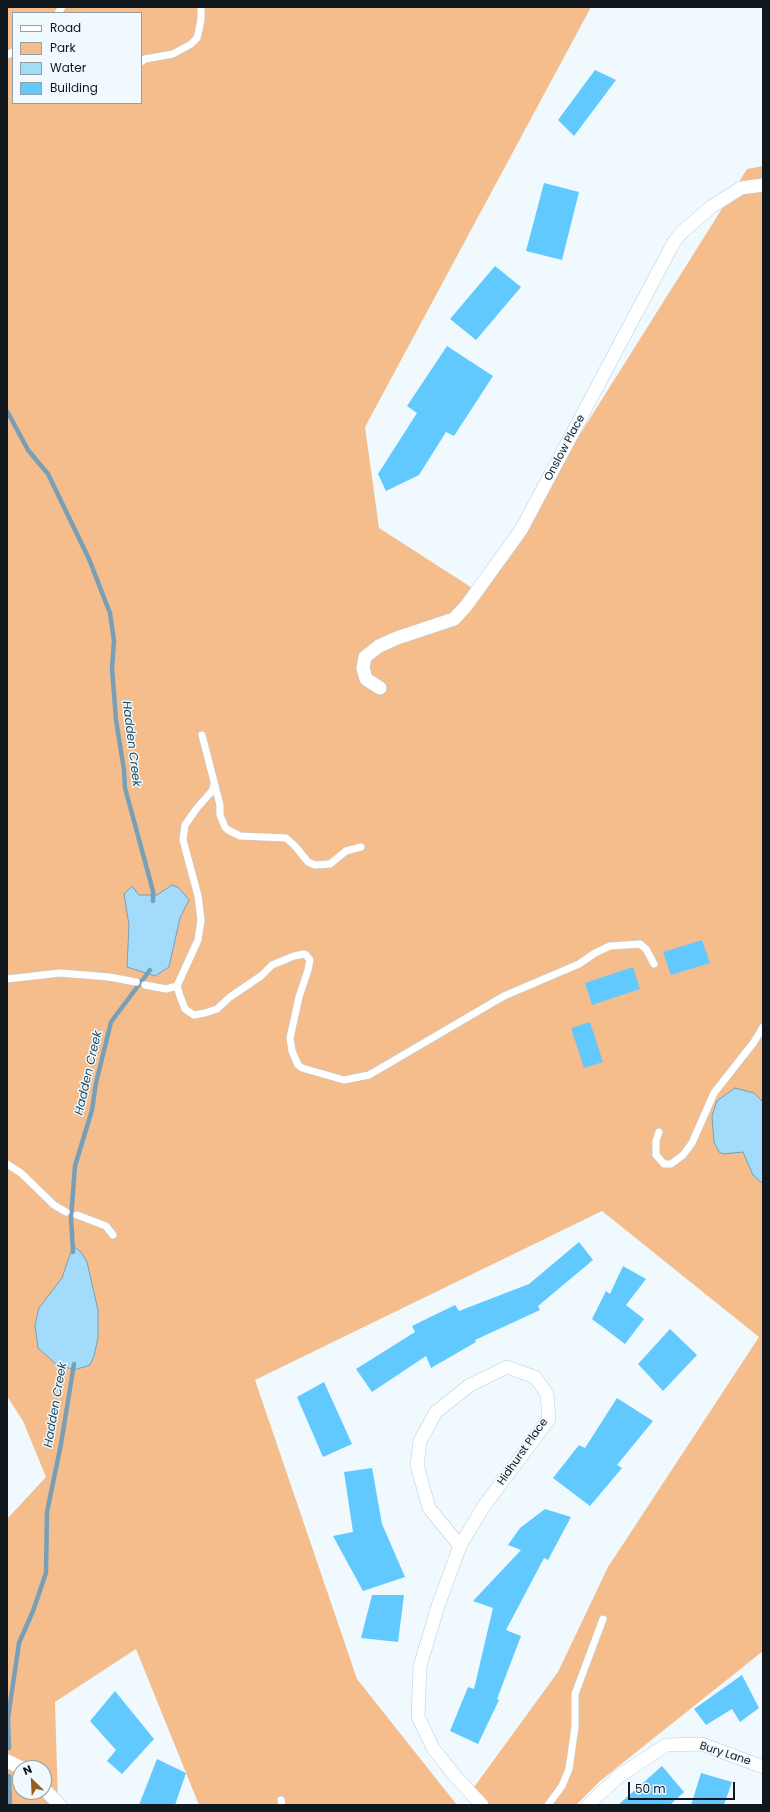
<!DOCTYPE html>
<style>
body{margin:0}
#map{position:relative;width:770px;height:1812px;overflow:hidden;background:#eff9fe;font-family:Poppins,sans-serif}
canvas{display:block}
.frame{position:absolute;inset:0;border:8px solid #10181d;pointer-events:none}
.legend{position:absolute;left:12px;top:12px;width:130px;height:92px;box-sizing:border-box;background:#eff9fe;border:1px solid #969fa4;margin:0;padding:5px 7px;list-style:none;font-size:12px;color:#10181d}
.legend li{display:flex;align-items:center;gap:8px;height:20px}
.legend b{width:20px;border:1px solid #969fa4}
.north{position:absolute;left:12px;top:1760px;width:40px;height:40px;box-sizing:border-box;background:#eff9fe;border:1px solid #969fa4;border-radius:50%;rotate:336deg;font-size:11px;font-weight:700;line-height:16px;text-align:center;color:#10181d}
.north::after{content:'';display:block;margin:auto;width:14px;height:18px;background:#985d1d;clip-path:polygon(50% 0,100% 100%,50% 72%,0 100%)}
.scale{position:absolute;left:628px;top:1782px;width:107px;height:18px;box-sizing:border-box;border:2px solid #10181d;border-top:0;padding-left:5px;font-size:12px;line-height:14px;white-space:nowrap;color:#10181d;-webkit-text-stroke:3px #eff9fe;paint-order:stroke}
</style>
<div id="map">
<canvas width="770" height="1812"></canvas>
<div class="frame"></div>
<ul class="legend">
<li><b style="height:5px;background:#fff"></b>Road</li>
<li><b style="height:11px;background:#f5bd8b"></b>Park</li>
<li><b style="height:11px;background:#a3dbfb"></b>Water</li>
<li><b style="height:11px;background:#62c9fe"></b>Building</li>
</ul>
<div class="north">N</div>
<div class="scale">50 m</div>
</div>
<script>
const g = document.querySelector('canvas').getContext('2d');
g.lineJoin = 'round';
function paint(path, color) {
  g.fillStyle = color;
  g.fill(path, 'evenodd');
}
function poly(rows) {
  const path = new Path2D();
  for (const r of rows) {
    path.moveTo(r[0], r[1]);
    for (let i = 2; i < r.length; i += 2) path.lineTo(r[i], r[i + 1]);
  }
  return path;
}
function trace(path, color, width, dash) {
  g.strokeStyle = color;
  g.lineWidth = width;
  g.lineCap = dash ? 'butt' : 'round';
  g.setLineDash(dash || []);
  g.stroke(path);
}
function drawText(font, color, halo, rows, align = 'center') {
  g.font = font + ' Poppins,sans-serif';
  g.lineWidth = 3;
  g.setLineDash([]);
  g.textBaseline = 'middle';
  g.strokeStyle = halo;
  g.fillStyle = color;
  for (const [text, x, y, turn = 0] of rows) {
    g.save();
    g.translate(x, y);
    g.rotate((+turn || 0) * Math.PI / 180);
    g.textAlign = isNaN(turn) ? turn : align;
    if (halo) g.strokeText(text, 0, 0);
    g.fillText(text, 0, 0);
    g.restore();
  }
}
paint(poly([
 [7,7,591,7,365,427,379,528,480,593,747,169,763,166,763,1651,600,1781,576,1805,481,1805,469,1794,558,1672,608,1567,759,1337,602,1211,255,1380,357,1679,457,1805,199,1805,136,1649,55,1702,58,1805,7,1805,7,1519,46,1477,23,1421,7,1396],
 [13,13,141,13,141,103,13,103],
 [20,1768,44,1768,44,1792,20,1792]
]), '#f5bd8b');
const water = poly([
 [172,885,179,888,189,900,180,918,169,967,155,976,127,967,129,925,124,894,132,886,139,895,157,895,172,885],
 [735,1088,754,1093,763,1102,763,1184,753,1175,743,1152,723,1154,719,1152,714,1142,712,1116,717,1101,735,1088],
 [73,1246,81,1252,87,1262,98,1310,98,1338,94,1356,90,1365,74,1370,55,1363,38,1348,35,1325,39,1308,62,1278,73,1246]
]);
paint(water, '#a3dbfb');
trace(water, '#77a0b8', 1);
trace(poly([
 [7,411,28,450,48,474,89,559,110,613,114,641,112,668,116,720,124,770,125,788,153,891,153,901],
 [73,1252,71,1218,75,1166,92,1110,96,1083,111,1022,150,970],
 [9,1748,8,1718,19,1643,33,1611,46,1573,47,1512,61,1444,74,1364],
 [9,1776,10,1805]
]), '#77a0b8', 4.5);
paint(poly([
 [595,70,616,80,574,136,558,120],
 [544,183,579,192,562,260,526,251],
 [495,266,521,287,476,340,450,319],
 [447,346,493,376,454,436,446,432,419,475,386,491,378,474,417,413,407,406],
 [702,940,710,963,671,975,663,952],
 [633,967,640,989,592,1005,585,983],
 [590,1022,603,1062,584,1068,571,1028],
 [579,1242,593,1260,538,1306,540,1310,475,1340,476,1342,431,1368,426,1356,372,1392,356,1369,415,1332,412,1326,455,1305,459,1311,529,1284],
 [623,1266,646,1279,626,1305,644,1319,625,1344,592,1319,606,1291,610,1294],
 [670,1329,697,1355,663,1391,638,1364],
 [324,1382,352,1444,323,1457,297,1397],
 [617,1398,653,1421,617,1465,622,1468,590,1506,553,1478,579,1445,585,1448],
 [372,1468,382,1524,405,1577,363,1591,333,1536,353,1532,344,1472],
 [545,1509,571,1517,548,1560,544,1558,506,1630,521,1636,497,1699,499,1700,478,1744,450,1731,468,1687,474,1689,493,1608,473,1601,521,1550,508,1545,520,1528],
 [372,1595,404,1595,398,1642,361,1638],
 [742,1675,759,1708,740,1722,732,1709,706,1725,694,1709],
 [115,1691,154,1739,122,1774,107,1761,116,1750,90,1721],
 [157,1759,186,1773,175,1805,139,1805],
 [662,1766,684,1792,670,1805,618,1805],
 [701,1773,732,1782,724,1805,691,1805]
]), '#62c9fe');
const service = poly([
 [58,13,62,7],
 [7,55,13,52],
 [141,62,145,59,173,54,191,44,197,38,199,30,201,19,201,7],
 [202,735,220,805,220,815,225,827,228,830,240,836,286,838,295,846,308,862,315,865,330,864,346,851,361,847],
 [214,785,212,791,197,808,185,825,184,832,183,840,198,896,201,920,198,940,177,986,180,996,185,1009,194,1015,205,1013,217,1009,230,997,261,976,272,965,294,956,304,954,306,955,310,960,308,970,299,997,290,1038,292,1051,298,1065,302,1068,344,1080,369,1075,504,996,579,964,595,953,610,946,640,944,646,949,654,964],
 [7,979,60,973,109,977,136,982],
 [145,985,166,989,177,986],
 [659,1132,656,1141,656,1155,664,1164,671,1164,683,1155,692,1143,714,1093,754,1042,763,1027],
 [7,1164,21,1173,54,1205,66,1212],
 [77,1215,106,1226,113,1235],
 [281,1800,282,1805],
 [548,1805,562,1786,569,1769,575,1727,575,1694,603,1619]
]);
const minor = poly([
 [380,688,366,679,363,668,365,657,379,646,397,638,454,619,466,606,521,530,674,242,681,233,711,207,741,188,763,185],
 [460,1546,429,1508,417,1465,420,1441,436,1412,470,1385,507,1367,535,1377,547,1394,549,1419,484,1506,460,1546,438,1606,420,1666,418,1717,433,1748,455,1776,482,1805],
 [7,1761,22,1768],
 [44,1789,60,1805],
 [588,1805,619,1776,666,1745,702,1744,763,1767]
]);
trace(service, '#b8cfdc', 8);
trace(minor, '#b8cfdc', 14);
trace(service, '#fff', 7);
trace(minor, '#fff', 13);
drawText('11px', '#10181d', '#eff9fe', [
 ["Onslow Place",565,448,-62],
 ["Hidhurst Place",523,1452,-55],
 ["Bury Lane",725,1754,18]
]);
drawText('italic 12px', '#1f4a61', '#eff9fe', [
 ["Hadden Creek",131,744,83],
 ["Hadden Creek",89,1073,-77],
 ["Hadden Creek",56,1405,-80]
]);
</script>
